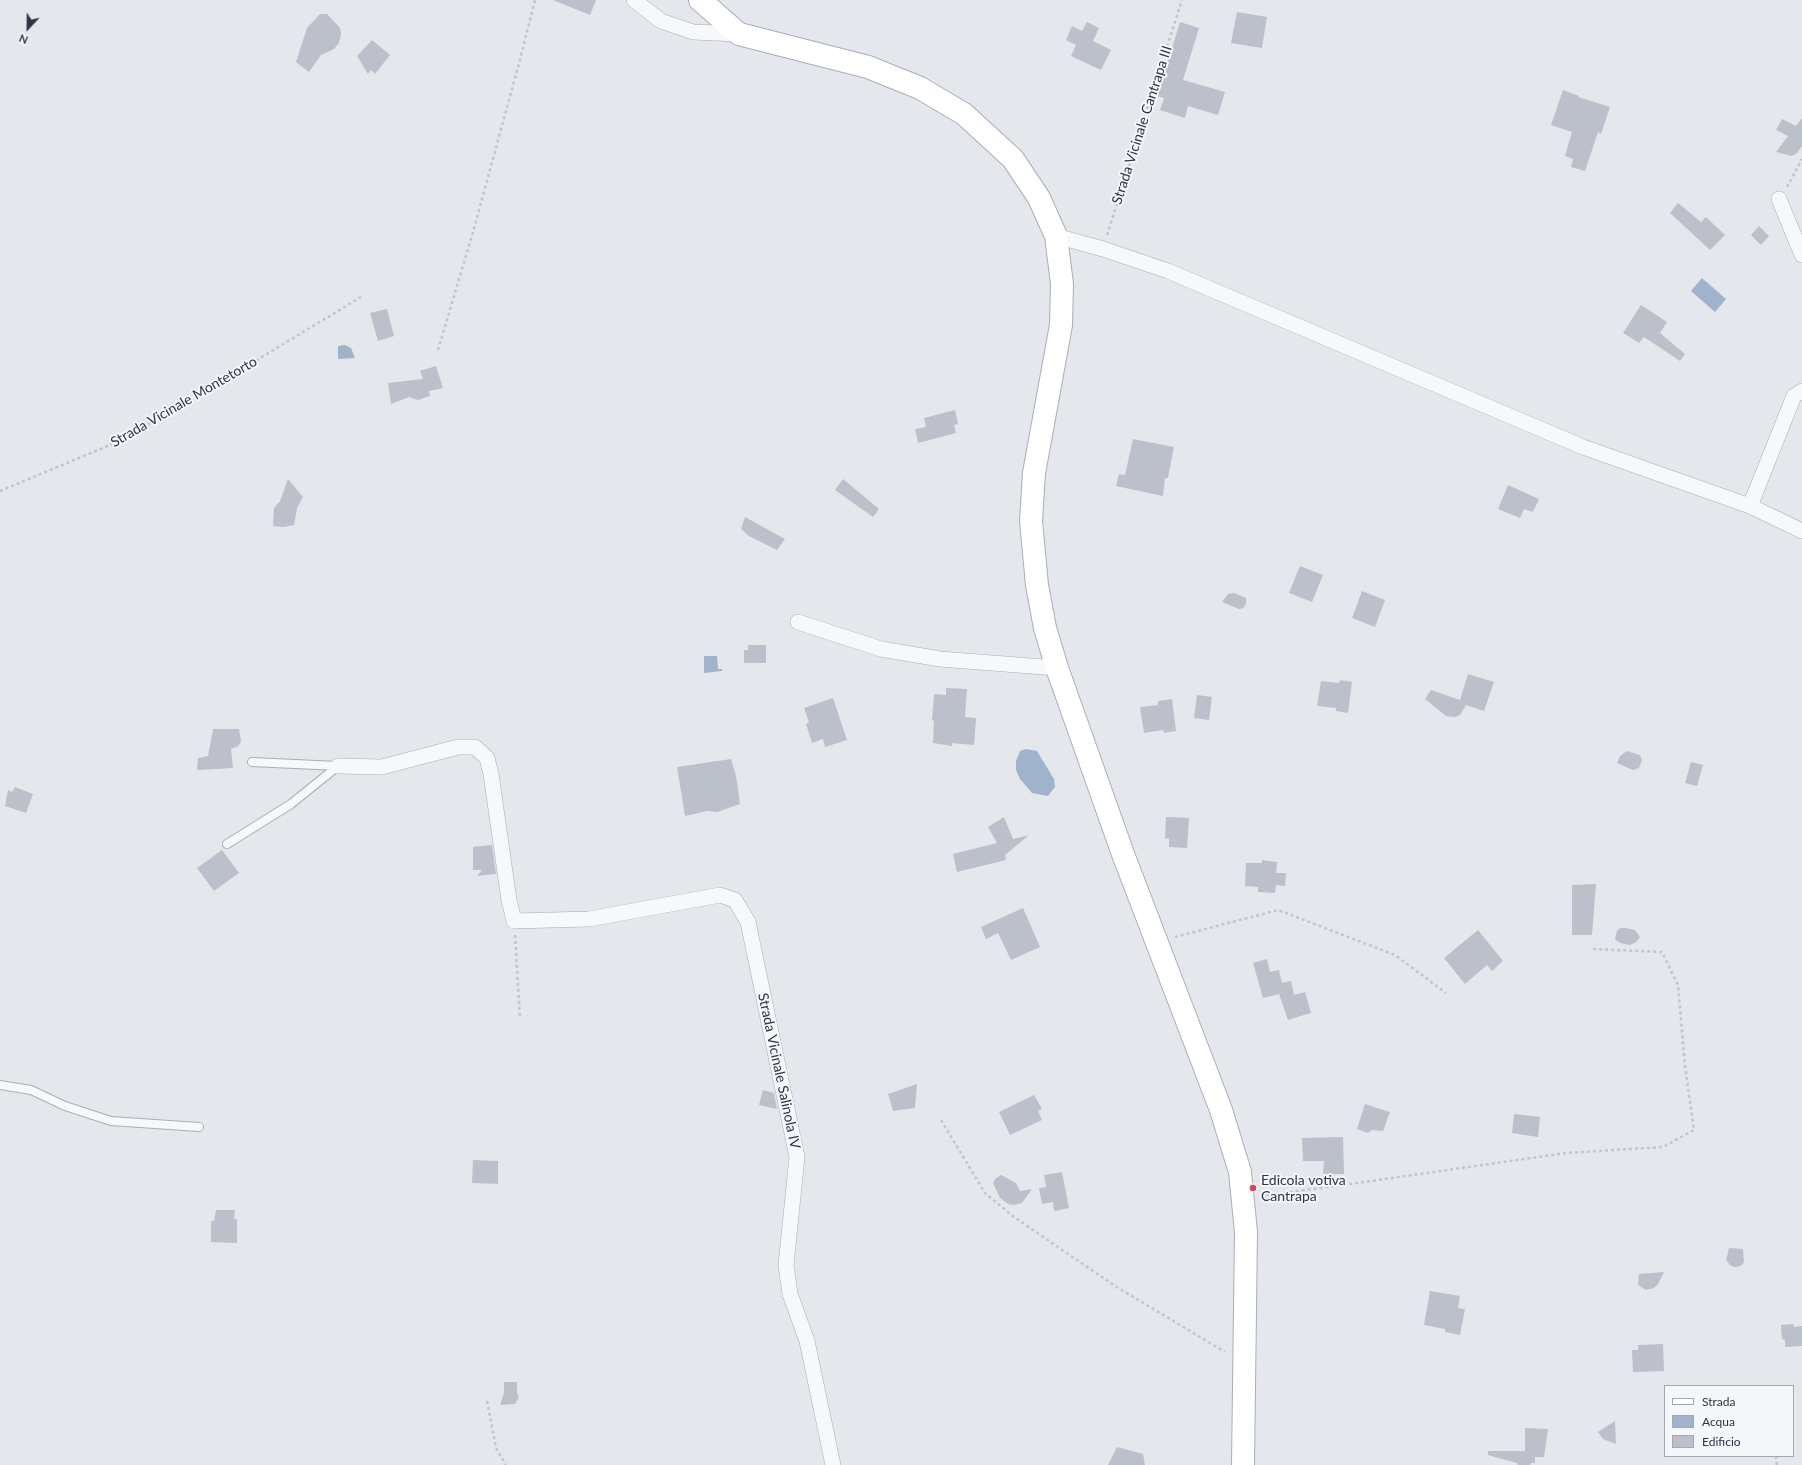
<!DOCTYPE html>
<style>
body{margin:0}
#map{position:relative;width:1802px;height:1465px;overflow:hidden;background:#e4e7ec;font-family:Lato,sans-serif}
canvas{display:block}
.legend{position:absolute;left:1664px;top:1385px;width:130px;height:72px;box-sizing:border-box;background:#f4f6f9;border:1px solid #a4a8b1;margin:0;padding:5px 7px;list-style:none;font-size:12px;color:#2b3445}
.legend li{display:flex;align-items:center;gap:8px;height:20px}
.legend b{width:20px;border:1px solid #a4a8b1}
.north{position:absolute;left:8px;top:8px;width:40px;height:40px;-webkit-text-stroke:3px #f4f6f9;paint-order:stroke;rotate:202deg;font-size:11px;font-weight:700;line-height:16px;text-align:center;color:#2b3445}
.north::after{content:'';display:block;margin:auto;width:14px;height:18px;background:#2b3445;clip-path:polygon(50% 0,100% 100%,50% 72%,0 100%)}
</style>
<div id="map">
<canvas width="1802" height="1465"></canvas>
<ul class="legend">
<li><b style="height:5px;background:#fff"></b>Strada</li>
<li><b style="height:11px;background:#9fb4cc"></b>Acqua</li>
<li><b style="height:11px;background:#bbc0ca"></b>Edificio</li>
</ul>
<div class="north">N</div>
</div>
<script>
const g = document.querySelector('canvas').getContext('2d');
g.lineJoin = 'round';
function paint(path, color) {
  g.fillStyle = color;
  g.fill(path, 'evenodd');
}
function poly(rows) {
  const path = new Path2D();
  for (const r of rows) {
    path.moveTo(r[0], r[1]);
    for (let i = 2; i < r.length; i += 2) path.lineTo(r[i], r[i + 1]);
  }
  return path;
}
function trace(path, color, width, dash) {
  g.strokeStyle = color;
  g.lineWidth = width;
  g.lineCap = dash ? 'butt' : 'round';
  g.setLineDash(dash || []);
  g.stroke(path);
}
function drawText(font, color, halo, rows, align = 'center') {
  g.font = font + ' Lato,sans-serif';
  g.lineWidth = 4;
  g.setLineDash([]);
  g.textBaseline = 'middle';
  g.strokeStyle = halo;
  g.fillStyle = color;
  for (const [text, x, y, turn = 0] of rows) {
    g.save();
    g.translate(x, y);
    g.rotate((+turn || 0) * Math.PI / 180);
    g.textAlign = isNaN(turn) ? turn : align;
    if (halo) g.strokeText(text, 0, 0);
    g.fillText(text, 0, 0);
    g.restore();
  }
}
paint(poly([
 [1702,278,1726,299,1715,312,1691,291],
 [345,345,351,348,355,358,338,359,338,346],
 [704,656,717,656,718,669,722,669,722,671,704,673],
 [1026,749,1037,751,1040,756,1054,779,1055,787,1048,796,1032,793,1020,779,1016,770,1016,761,1020,751]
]), '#9fb4cc');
paint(poly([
 [553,0,596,0,590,15],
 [1237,12,1267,17,1262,48,1231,43],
 [320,14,327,14,340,28,341,34,339,43,334,49,321,55,309,72,296,62,307,28],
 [1087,22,1099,28,1093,41,1111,50,1101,70,1071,56,1076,45,1066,40,1072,26,1082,31],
 [1180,22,1199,28,1183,80,1225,92,1218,115,1188,106,1185,118,1160,110,1164,98,1157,96],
 [372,40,390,55,375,74,371,70,368,74,357,56],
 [1563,90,1579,96,1578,97,1610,107,1601,134,1598,132,1585,171,1571,167,1573,159,1565,156,1572,132,1551,125],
 [1802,118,1802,146,1797,153,1792,156,1776,152,1788,136,1776,130,1782,119,1796,126],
 [1678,203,1701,222,1706,217,1725,235,1710,250,1670,213],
 [1759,226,1769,236,1761,245,1751,235],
 [1641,305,1667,322,1660,333,1685,354,1680,361,1644,337,1639,343,1623,333],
 [387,309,394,336,378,341,370,313],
 [436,366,443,388,429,391,430,396,418,400,409,397,391,404,388,383,423,379,420,371],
 [955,410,958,424,954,425,956,433,918,443,915,429,926,427,924,418],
 [1133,439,1174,447,1168,478,1165,478,1163,496,1116,486,1119,474,1125,475],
 [288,479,303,497,297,508,294,525,283,527,273,526,274,508,280,501],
 [843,479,879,509,873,517,835,490],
 [1508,485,1539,499,1533,512,1524,509,1520,518,1498,509],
 [745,517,785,539,777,550,749,536,741,529],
 [1300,566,1323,575,1312,602,1289,593],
 [1362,591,1385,600,1375,627,1352,618],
 [1234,593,1246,598,1246,604,1243,608,1239,609,1222,602,1228,594],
 [748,645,766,645,766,663,744,663,744,650,748,650],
 [1468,674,1494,682,1484,711,1466,705,1460,715,1455,717,1446,716,1425,699,1431,690,1460,700],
 [1340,680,1352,682,1348,713,1336,711,1336,708,1317,706,1321,681,1339,683],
 [946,688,967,689,965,717,976,718,974,745,952,743,952,746,933,743,934,721,932,720,934,694,946,695],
 [1197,695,1212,697,1209,720,1194,718],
 [833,698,847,740,825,747,823,739,812,743,806,724,809,722,804,708],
 [1172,699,1176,731,1164,733,1163,730,1144,733,1140,707,1158,705,1158,701],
 [213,729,239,729,241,742,238,746,231,749,233,768,197,770,198,758,208,756],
 [1627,751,1640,755,1642,760,1639,768,1633,770,1617,763,1620,756],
 [731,759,736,776,740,804,717,812,707,811,685,816,677,767],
 [1691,762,1703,765,1697,786,1685,783],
 [15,787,33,794,26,813,5,806,8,790,12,792],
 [1004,817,1013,839,1029,835,1005,855,1006,860,957,872,953,854,997,843,988,827],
 [1166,817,1189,818,1187,848,1169,847,1169,838,1165,839],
 [492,845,496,874,477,876,482,870,473,870,473,847],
 [222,850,239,873,214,891,197,868],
 [1262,860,1277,862,1276,873,1286,873,1285,886,1276,885,1275,893,1258,892,1258,887,1245,886,1246,863,1262,863],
 [1596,884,1592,935,1572,935,1572,885],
 [1023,908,1040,947,1011,960,998,933,986,939,981,927],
 [1620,928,1625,928,1635,930,1640,937,1636,942,1630,945,1620,943,1615,939,1617,931],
 [1478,930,1503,961,1492,971,1487,965,1465,984,1444,958],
 [1267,959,1270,972,1279,970,1282,983,1291,981,1294,995,1305,992,1311,1013,1288,1020,1279,994,1263,998,1253,963],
 [917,1084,915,1108,893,1111,888,1094],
 [763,1090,774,1093,777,1109,759,1105],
 [1034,1095,1042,1109,1038,1111,1042,1120,1010,1135,999,1112],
 [1365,1104,1390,1112,1383,1131,1372,1130,1368,1133,1357,1129],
 [1514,1114,1540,1117,1538,1137,1512,1133],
 [1343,1137,1344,1174,1323,1174,1324,1161,1303,1161,1302,1138],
 [473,1160,498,1161,498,1184,472,1183],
 [1062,1172,1069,1208,1054,1211,1053,1202,1042,1204,1039,1188,1046,1187,1044,1175],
 [1001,1175,1016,1183,1020,1191,1032,1189,1022,1203,1014,1205,1008,1204,1000,1198,993,1183,996,1178],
 [216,1210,235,1210,234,1219,237,1219,237,1243,211,1242,211,1221,214,1221],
 [1729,1248,1743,1249,1744,1262,1741,1266,1735,1267,1731,1266,1726,1260],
 [1664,1272,1658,1284,1654,1288,1646,1290,1638,1285,1639,1274],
 [1430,1291,1460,1296,1458,1308,1465,1309,1460,1335,1445,1332,1445,1329,1424,1325],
 [1793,1324,1794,1327,1802,1326,1802,1346,1785,1347,1785,1340,1782,1339,1781,1325],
 [1663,1344,1664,1371,1633,1372,1632,1350,1638,1350,1638,1345],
 [504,1382,517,1382,517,1393,519,1397,515,1404,500,1405,504,1393],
 [1615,1421,1616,1444,1603,1439,1598,1432],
 [1525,1428,1548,1429,1544,1457,1535,1457,1535,1463,1531,1463,1530,1465,1518,1465,1517,1463,1488,1455,1488,1451,1525,1451],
 [1117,1447,1143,1454,1145,1465,1108,1465]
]), '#bbc0ca');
const lane = poly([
 [227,844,291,804,338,766,252,762],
 [0,1085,31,1090,65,1106,111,1121,199,1127]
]);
const street = poly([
 [634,0,661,21,693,32,739,34],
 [1779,199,1802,255],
 [1056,236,1103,249,1168,271,1583,447,1750,506,1802,531],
 [1750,506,1794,396,1802,391],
 [798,622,881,649,940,659,1057,668],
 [338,766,382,767,458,747,475,747,487,758,491,774,509,900,514,921,589,919,720,895,735,900,748,922,797,1157,786,1265,790,1294,807,1341,833,1465]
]);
const secondary = poly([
 [700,0,739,34,868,67,920,88,964,114,1013,159,1039,198,1056,236,1062,284,1061,325,1034,473,1031,521,1037,585,1045,628,1057,668,1123,854,1221,1110,1240,1172,1246,1232,1243,1465]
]);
trace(lane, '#a9aeb7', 10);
trace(street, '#a9aeb7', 16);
trace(secondary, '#a9aeb7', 24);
trace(poly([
 [1787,187,1802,159],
 [1107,235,1182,0],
 [438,350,473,232,518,67,535,0],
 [0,491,110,445,156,420,205,388,252,363,361,297],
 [515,935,520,1019],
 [1175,937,1278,910,1395,955,1446,993],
 [941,1120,985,1193,1014,1217,1115,1286,1225,1352],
 [1260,1194,1268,1195,1343,1185,1566,1153,1663,1147,1694,1130,1685,1066,1678,985,1662,952,1592,949],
 [487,1401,496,1448,506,1465],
 [1776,1456,1777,1465]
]), '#c2c5cb', 2.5, [3, 3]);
trace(lane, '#f7f8fa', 8);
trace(street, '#f7f8fa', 15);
trace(secondary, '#fff', 22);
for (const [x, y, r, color] of [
 [1253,1188,4,"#d1495b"]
]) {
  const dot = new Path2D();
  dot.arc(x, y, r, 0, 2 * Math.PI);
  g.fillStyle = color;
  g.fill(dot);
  trace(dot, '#f4f6f9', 1.5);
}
drawText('14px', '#2b3445', '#f4f6f9', [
 ["Strada Vicinale Cantrapa III",1142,125,-72],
 ["Strada Vicinale Montetorto",184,402,-30],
 ["Strada Vicinale Salinola IV",779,1071,78]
]);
drawText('14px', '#2b3445', '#f4f6f9', [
 ["Edicola votiva",1261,1180],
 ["Cantrapa",1261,1196]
], 'left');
</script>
